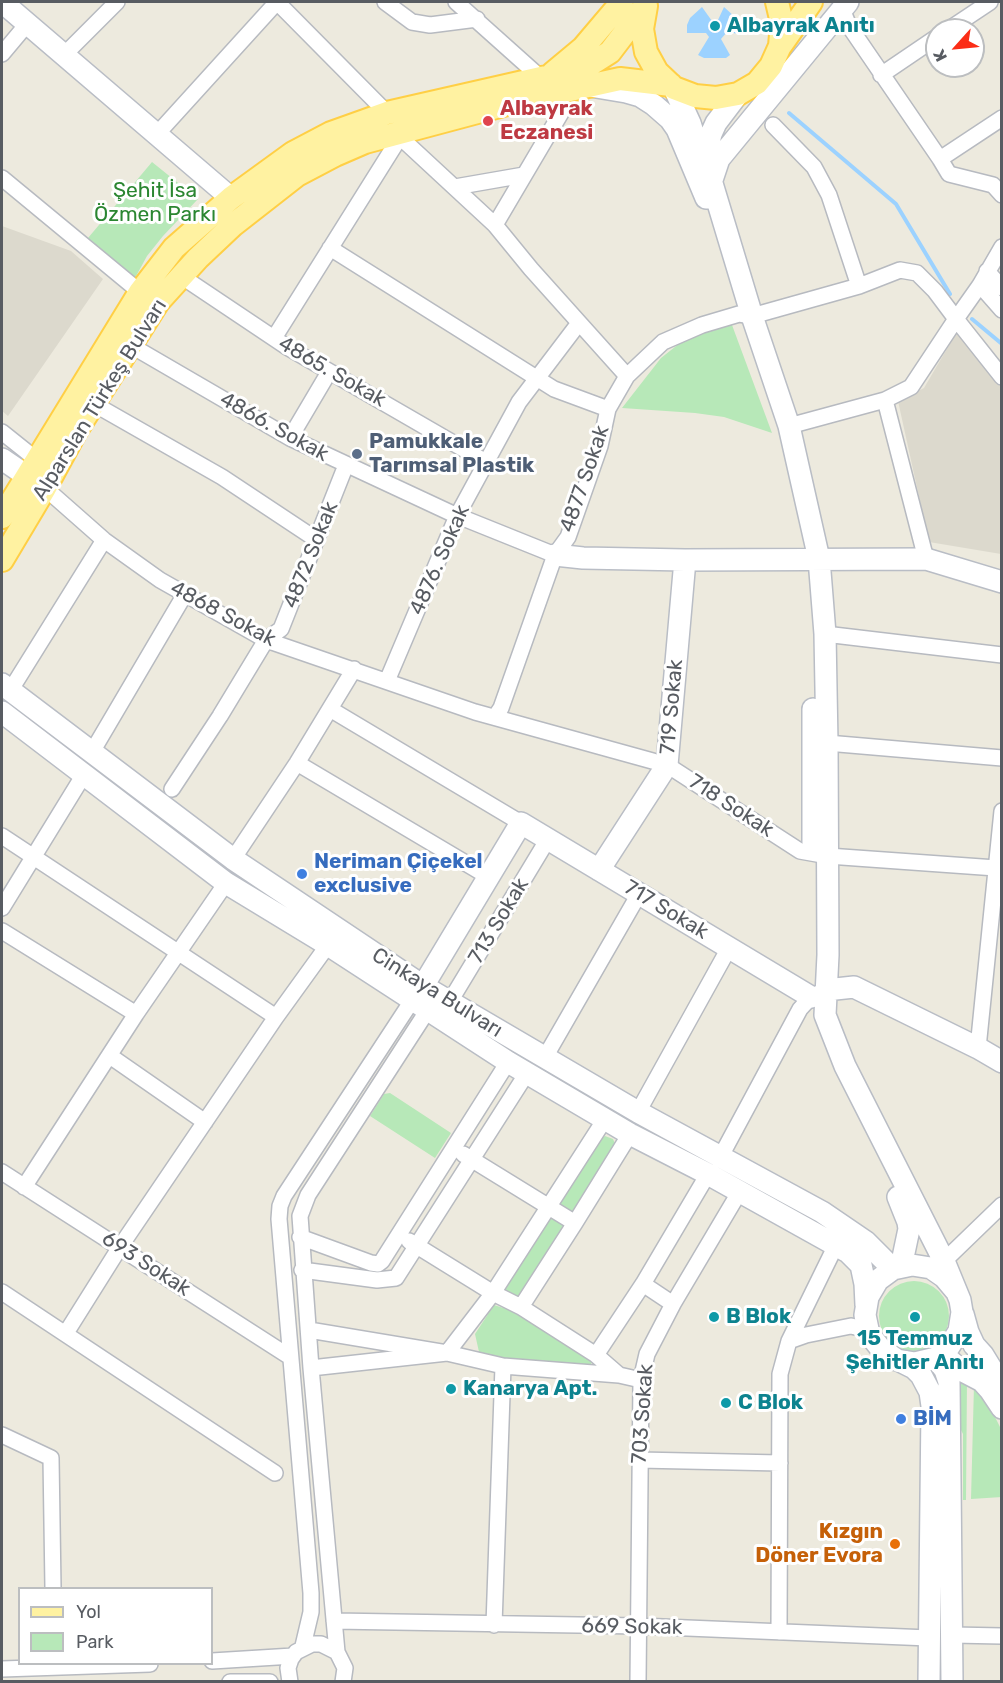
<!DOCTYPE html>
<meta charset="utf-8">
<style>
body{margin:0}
#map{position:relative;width:1003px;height:1683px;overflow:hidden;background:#edeade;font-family:Rubik,sans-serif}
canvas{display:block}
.frame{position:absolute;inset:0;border:3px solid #585c62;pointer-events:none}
.legend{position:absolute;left:18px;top:1587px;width:195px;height:78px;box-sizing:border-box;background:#fff;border:2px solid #bcbec0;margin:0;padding:8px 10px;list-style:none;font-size:18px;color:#585c62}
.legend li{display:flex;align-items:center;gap:12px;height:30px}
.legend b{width:30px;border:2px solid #bcbec0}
.north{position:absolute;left:925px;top:18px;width:60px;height:60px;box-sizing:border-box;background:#fff;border:2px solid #bcbec0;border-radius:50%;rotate:243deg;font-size:16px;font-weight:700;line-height:24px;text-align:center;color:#585c62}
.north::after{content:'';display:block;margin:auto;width:21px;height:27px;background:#fb2d16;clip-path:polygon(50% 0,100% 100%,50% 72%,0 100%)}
</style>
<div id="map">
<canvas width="1003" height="1683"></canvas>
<div class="frame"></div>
<ul class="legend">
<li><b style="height:8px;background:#fff2a1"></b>Yol</li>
<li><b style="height:16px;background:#b7e8b8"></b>Park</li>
</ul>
<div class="north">K</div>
</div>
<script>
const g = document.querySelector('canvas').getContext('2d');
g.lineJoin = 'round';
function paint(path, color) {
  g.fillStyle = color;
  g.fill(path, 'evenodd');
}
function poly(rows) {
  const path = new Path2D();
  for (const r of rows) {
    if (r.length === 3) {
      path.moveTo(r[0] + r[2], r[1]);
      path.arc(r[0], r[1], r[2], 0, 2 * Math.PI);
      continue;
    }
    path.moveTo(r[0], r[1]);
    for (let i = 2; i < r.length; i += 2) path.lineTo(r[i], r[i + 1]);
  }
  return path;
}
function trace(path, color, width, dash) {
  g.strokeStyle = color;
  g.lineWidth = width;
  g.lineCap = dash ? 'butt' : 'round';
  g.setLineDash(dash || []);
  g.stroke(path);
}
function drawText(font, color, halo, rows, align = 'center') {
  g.font = font + ' Rubik,sans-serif';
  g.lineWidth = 6;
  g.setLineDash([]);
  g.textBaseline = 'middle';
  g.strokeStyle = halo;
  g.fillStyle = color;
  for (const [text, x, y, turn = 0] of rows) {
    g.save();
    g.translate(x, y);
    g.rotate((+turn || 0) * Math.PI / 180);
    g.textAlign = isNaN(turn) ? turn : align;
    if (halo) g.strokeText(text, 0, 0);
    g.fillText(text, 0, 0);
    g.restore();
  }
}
paint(poly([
 [2,226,71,251,103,279,8,416,2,411],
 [958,330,1001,387,1001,554,929,542,898,401,924,388]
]), '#dcd9cd');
paint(poly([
 [152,162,198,199,163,236,147,256,135,278,88,238],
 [722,325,732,325,772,433,724,417,695,413,622,408,661,358,685,339],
 [390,1093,451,1133,435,1158,370,1116,384,1094],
 [605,1136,613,1139,616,1146,575,1215,559,1205,602,1138],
 [550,1216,568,1227,520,1303,503,1292],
 [914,1316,35],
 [494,1305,519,1313,592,1362,589,1368,522,1362,479,1352,475,1334],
 [956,1378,967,1380,966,1500,963,1500,963,1434,959,1426],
 [974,1385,984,1395,1001,1429,1002,1497,971,1499]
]), '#b7e8b8');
paint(poly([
 [702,7,712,21,718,20,724,7,735,17,739,34,727,32,721,39,730,55,726,58,704,58,698,55,709,37,706,33,687,33,687,25,690,18]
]), '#9cd2ff');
trace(poly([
 [789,113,896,204,950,294],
 [972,319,1002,344]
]), '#9cd2ff', 4);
const street = poly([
 [277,2,387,113],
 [385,2,412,22,430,25,477,19],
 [456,2,541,78],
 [848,4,842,9,849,26,940,159,949,174,993,185,1002,195],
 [948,30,990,2],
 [2,54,28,23],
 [65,54,117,2],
 [881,75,937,37],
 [773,125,814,167,829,195,859,286],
 [399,132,400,137,495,225,531,269,627,376],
 [158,133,277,2],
 [940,159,1002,118],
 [2,178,140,292],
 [455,187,524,175],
 [495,225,561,113],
 [1002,247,980,285,956,319,1002,377],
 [330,248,554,389,608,409],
 [987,271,1002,288],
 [181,276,287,347,486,462],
 [980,285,1002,310],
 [274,338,400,137],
 [130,345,290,438,453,514,555,555],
 [885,400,926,559],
 [94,404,222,477,317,540],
 [2,432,37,460],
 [290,438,329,372],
 [45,488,104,540,160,580,266,640,475,712,667,765,800,851,828,856,996,868],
 [825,634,1002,655],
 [387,681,457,516,519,402,579,323],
 [10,691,104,540],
 [330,709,521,823],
 [495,717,501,708,555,555,568,537,600,446,608,409,627,376,663,342,702,325,739,314,752,316,859,286,900,270,917,273,935,291,956,319,911,387,885,400,789,426],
 [827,743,1002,758],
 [92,752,185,594],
 [297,763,489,877],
 [172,789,220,716,266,640,281,629,346,465],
 [2,836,276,1017],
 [233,859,297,763,354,669],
 [2,908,83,776],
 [2,931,136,1014],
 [449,1003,548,839],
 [978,1048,1002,811],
 [110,1056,205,1122],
 [544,1059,639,894],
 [638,1112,729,948],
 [463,1154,575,1223],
 [721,1156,800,1009,811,997,819,993],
 [2,1172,290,1357],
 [24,1187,136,1014,226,883],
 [300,1237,371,1263,378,1264,382,1261,508,1062],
 [409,1241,493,1293,521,1307,596,1355,619,1375],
 [944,1261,1002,1205],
 [302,1270,377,1280,396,1278,527,1073],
 [643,1284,673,1304],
 [2,1292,275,1473],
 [521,1307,575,1223,630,1134],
 [309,1330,447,1353,503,1366,619,1375,641,1380],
 [66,1333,120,1247,276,1017,328,945],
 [789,1341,806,1335,851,1326,868,1330],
 [596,1355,643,1284,708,1174],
 [311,1368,447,1353,493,1293,605,1119],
 [2,1435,51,1458,53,1588],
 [639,1460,780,1463],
 [334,1621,639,1626,929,1638],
 [494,1625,503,1366],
 [779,1632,780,1374,789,1341,836,1245],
 [953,1635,1002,1636],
 [303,1646,311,1612,311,1593,279,1219,280,1206,284,1196,417,993],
 [337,1652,311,1368,300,1216,308,1195,433,1002],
 [212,1661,293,1656],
 [2,1669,150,1664],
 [230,1682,270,1682],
 [290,1682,288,1668,291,1659,296,1652,312,1644,321,1644,337,1652,345,1668,343,1682],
 [638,1682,641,1380,647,1354,673,1304,740,1191]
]);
const secondary = poly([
 [2,2,231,198],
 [590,86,626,92,640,96,654,105,670,119,677,129,706,198],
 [674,88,690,123,698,148],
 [738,94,716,123,711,134,708,147,711,180,752,316,789,426,819,559,825,634,827,743,828,955,825,1015,845,1066,944,1261,960,1300,962,1312,959,1331,949,1347,936,1358,915,1363,897,1360,881,1349,869,1334,865,1315,868,1297,878,1280,893,1269,912,1265,931,1268,944,1277,955,1290],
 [712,180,719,159,848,2],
 [2,459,27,476],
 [555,555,583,558,685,560,926,559,1002,582],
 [2,684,233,859,423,986,638,1112,822,1212,866,1242,893,1269],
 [813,709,813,846],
 [2,712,226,883,328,945,508,1062,630,1134,708,1174,848,1252,861,1265,865,1284,866,1305],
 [599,870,667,765,685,560],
 [423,986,521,823,811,997],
 [826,990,854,987,978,1048,1002,1062],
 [898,1197,908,1222,909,1229,901,1267],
 [963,1314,968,1332,974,1345,983,1355,1002,1386],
 [942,1353,959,1369,982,1381,990,1390,1002,1408],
 [936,1358,945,1370,949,1382,952,1682],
 [900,1361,914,1368,921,1375,930,1392,932,1406,929,1682]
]);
const primary = poly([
 [646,6,642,29,646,52,657,72,674,88,695,96,716,98,738,94,757,83,771,66,780,46,782,23,777,2],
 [781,45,811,2],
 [553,73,583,48,622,2],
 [2,517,140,292,174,248,231,198,293,153,331,133,387,113,541,78,561,75,588,66,610,52,645,6],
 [2,560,45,488,76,431,158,302,198,258,233,225,297,175,335,155,365,142,511,103,620,79,671,85]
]);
trace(street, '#b7bac0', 18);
trace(secondary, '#b9bdc5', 24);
trace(primary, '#ffcf45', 26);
trace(street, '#fff', 15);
trace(secondary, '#fff', 21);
trace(primary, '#fff2a1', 22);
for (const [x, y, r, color] of [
 [715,26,6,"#0f9aa8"],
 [488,121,6,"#e0444e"],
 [357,454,6,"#5c6f8a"],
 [302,874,6,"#3f7fe0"],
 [714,1317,6,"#0f9aa8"],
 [915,1317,6,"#0f9aa8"],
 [451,1389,6,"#0f9aa8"],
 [726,1403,6,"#0f9aa8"],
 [901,1419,6,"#3f7fe0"],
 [895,1544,6,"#e8710a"]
]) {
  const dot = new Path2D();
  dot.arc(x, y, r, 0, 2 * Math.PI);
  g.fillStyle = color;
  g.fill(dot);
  trace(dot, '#fff', 2);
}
drawText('bold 21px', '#0d838f', '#fff', [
 ["Albayrak Anıtı",727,26],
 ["B Blok",726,1317],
 ["15 Temmuz",915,1339,"center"],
 ["Şehitler Anıtı",915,1363,"center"],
 ["Kanarya Apt.",463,1389],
 ["C Blok",738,1403]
], 'left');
drawText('bold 21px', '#be3a42', '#fff', [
 ["Albayrak",500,109],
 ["Eczanesi",500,133]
], 'left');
drawText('21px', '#2b8631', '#fff', [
 ["Şehit İsa",155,191],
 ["Özmen Parkı",155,215]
]);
drawText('21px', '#585c62', '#fff', [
 ["4865. Sokak",332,372,30],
 ["Alparslan Türkeş Bulvarı",100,400,-58],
 ["4866. Sokak",274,427,29],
 ["4877 Sokak",585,479,-71],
 ["4872 Sokak",311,555,-68],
 ["4876. Sokak",440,560,-66],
 ["4868 Sokak",223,614,28],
 ["719 Sokak",672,707,-85],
 ["718 Sokak",731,806,33],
 ["717 Sokak",666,910,31],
 ["713 Sokak",499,921,-59],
 ["Cinkaya Bulvarı",437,993,32],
 ["693 Sokak",146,1264,33],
 ["703 Sokak",643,1414,-86],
 ["669 Sokak",632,1627,1]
]);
drawText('bold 21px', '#4e5e75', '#fff', [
 ["Pamukkale",369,442],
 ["Tarımsal Plastik",369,466]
], 'left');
drawText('bold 21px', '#366cbe', '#fff', [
 ["Neriman Çiçekel",314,862],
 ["exclusive",314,886],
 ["BİM",913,1419]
], 'left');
drawText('bold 21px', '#c56008', '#fff', [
 ["Kızgın",883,1532],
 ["Döner Evora",883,1556]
], 'right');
</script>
